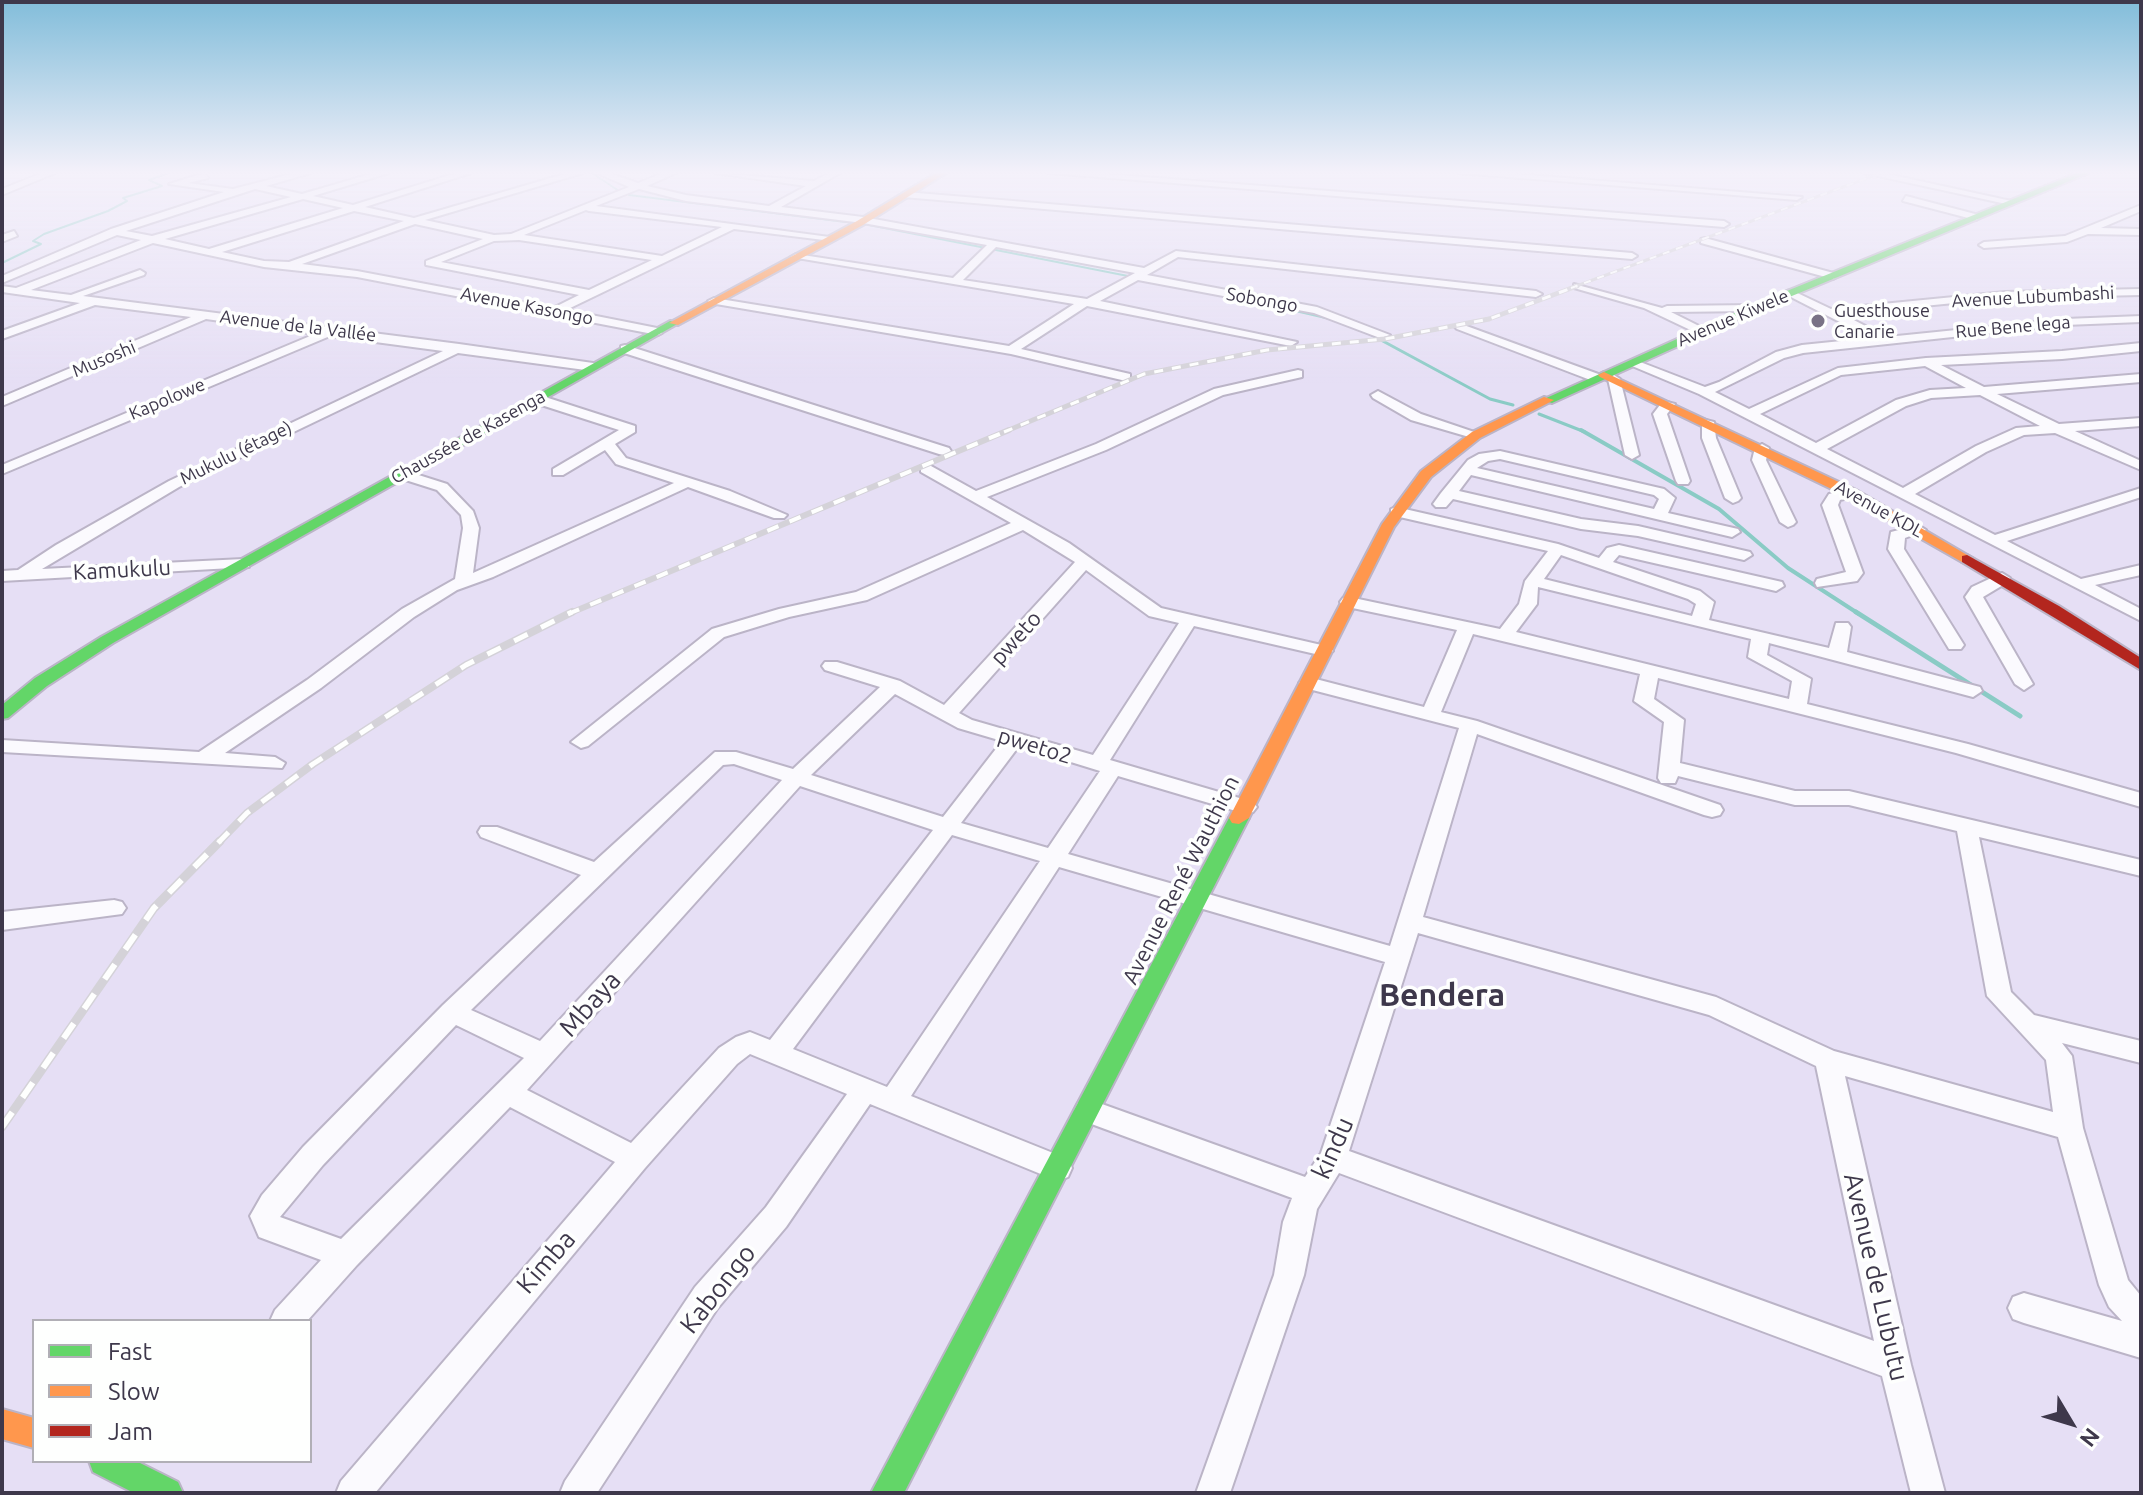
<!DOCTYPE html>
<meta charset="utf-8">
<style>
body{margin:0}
#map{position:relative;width:2143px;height:1495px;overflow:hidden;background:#e6dff5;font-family:Ubuntu,sans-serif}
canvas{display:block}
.frame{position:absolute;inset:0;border:4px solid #3e384b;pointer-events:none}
.legend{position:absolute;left:32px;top:1319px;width:280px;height:144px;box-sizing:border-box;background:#fefffe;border:2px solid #b1afb6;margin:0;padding:10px 14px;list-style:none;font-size:24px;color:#3e384b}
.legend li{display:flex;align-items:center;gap:16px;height:40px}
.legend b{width:40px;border:2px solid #b1afb6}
.north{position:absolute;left:2031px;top:1383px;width:80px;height:80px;-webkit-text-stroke:6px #fefffe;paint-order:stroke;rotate:128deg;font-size:22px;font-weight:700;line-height:32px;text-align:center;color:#3e384b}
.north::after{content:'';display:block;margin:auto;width:28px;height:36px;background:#3e384b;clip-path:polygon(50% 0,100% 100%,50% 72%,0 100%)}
</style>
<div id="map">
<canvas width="2143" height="1495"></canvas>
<div class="frame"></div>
<ul class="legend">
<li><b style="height:10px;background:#63d668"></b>Fast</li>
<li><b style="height:10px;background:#ff974d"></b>Slow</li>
<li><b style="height:10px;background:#b3261e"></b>Jam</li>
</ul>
<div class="north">N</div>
</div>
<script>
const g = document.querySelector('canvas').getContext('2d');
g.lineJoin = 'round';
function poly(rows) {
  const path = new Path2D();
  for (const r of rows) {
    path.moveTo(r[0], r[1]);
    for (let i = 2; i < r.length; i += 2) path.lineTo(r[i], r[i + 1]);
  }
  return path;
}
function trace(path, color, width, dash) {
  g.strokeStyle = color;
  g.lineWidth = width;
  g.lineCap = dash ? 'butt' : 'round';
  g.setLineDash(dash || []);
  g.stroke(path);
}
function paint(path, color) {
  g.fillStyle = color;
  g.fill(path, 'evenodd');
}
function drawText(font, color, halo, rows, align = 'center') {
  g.font = font + ' Ubuntu,sans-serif';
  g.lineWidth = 7;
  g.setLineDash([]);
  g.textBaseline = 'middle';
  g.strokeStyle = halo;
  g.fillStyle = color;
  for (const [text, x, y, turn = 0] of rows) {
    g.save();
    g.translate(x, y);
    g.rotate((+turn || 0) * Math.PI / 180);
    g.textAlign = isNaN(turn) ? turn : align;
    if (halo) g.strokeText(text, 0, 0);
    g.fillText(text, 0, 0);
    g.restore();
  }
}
trace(poly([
 [592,173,622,193],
 [629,195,854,223],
 [864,224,1133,277],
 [2,263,41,244,33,241,44,234,108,211,127,201,123,198,162,186,149,180,169,173]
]), '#8acbc5', 2);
trace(poly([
 [1276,306,1328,318],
 [1368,333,1490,399,1513,405],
 [1539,414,1585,432]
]), '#8acbc5', 3);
trace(poly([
 [1581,430,1719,509,1788,568,1859,614]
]), '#8acbc5', 4);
trace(poly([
 [1856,612,2020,716]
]), '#8acbc5', 5);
const street = poly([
 [42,173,55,173,2,195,2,189,42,173],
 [205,173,208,178,188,183,233,189,295,173,311,173,266,186,302,194,374,173,389,173,313,196,353,205,457,173,471,173,365,207,414,218,568,173,583,173,425,220,494,235,511,234,629,187,597,173,609,173,638,183,663,173,676,173,647,186,686,195,769,206,806,186,715,173,814,181,829,173,840,173,781,207,863,217,1144,268,1176,251,1536,291,1542,294,1536,297,1178,257,1147,275,1317,307,1390,335,1380,338,1314,313,1138,280,1100,301,1297,342,1291,346,1087,306,1021,349,1130,374,1130,380,1126,381,1011,354,710,303,708,301,714,298,1009,346,1074,304,791,257,796,254,953,278,987,245,863,223,686,201,639,189,596,206,837,238,832,241,734,229,566,310,662,329,662,333,658,335,357,277,264,267,153,243,31,290,71,295,140,270,145,273,144,275,83,296,459,344,593,363,599,367,593,371,458,353,179,487,42,569,243,559,249,561,249,567,2,581,2,571,18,570,56,545,169,481,443,351,330,336,2,474,2,465,315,334,206,319,2,406,2,397,191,317,95,305,2,339,2,331,80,303,2,292,2,286,16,288,141,240,117,235,2,283,2,276,111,229,224,192,169,184,205,173],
 [255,189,291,197,152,236,126,231,255,189],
 [303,199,343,208,209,249,165,239,303,199],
 [586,210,589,211,722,227,662,256,524,235,586,210],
 [354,211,404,221,289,262,264,261,222,252,354,211],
 [415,224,483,239,426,261,426,265,579,295,553,308,357,271,302,264,415,224],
 [519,240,652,260,589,290,441,262,494,241,519,240],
 [996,247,1135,273,1087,299,963,280,996,247],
 [1048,173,1092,173,1724,221,1729,224,1724,227,1048,173],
 [1458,173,1504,173,1802,197,1797,200,1458,173],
 [1864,173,1883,173,2016,202,2011,205,1864,173],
 [906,192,1632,253,1637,256,1632,259,903,197,906,192],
 [1906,196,1979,215,1981,217,1976,220,1903,201,1906,196],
 [2141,205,2141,211,2101,228,2141,229,2141,235,2088,234,2067,242,1984,248,1979,245,1984,242,2065,236,2141,205],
 [14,231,17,236,2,242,2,235,14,231],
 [1705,238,1837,274,1838,276,1833,279,1701,243,1701,239,1705,238],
 [1574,284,1662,308,1667,306,1754,305,1760,308,1754,311,1671,312,1705,329,1705,333,1701,335,1644,308,1574,288,1574,284],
 [2141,289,2141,295,2005,298,1842,314,1887,337,2065,319,2141,316,2141,322,2065,325,1803,353,1784,358,1715,392,1749,409,1838,368,1926,358,2062,351,2141,343,2141,351,2062,359,1941,365,1984,387,2141,374,2141,382,1997,394,2059,424,2141,418,2141,426,2075,431,2141,461,2141,470,2055,433,2024,435,1986,452,1915,494,1995,535,2141,488,2141,497,2007,541,2081,579,2141,565,2141,575,2095,585,2141,609,2141,621,1699,394,1625,363,1635,360,1705,387,1719,382,1776,352,1802,345,1871,338,1787,295,1787,291,1791,290,1831,309,2005,292,2141,289],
 [1925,366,1966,388,1930,390,1896,400,1816,443,1760,414,1841,375,1925,366],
 [1980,395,2040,426,2016,428,1976,446,1903,488,1827,449,1906,406,1931,398,1980,395],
 [1461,324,1601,375,1603,378,1593,381,1457,329,1455,327,1461,324],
 [625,345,949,448,951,451,944,455,939,454,621,352,621,346,625,345],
 [1298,370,1302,371,1302,377,1223,395,1106,450,987,497,1069,543,1161,608,1330,647,1333,651,1324,656,1194,626,1110,760,1253,802,1257,807,1253,812,1246,814,1118,776,1068,854,1390,946,1459,728,1301,687,1299,683,1308,677,1424,707,1457,630,1343,606,1340,602,1343,598,1349,597,1500,629,1519,604,1525,581,1548,551,1391,515,1391,509,1396,507,1558,544,1599,558,1607,548,1619,545,1782,582,1784,586,1776,591,1619,555,1613,562,1700,591,1714,602,1709,620,1829,648,1836,623,1848,623,1851,627,1847,652,1980,687,1982,691,1973,697,1769,643,1767,655,1811,679,1807,704,1968,744,2141,793,2141,807,1956,753,1658,678,1654,699,1684,720,1680,763,1795,791,1849,791,2141,860,2141,876,1979,837,2011,992,2034,1015,2141,1041,2141,1063,2062,1043,2072,1056,2083,1128,2128,1280,2141,1296,2141,1358,2024,1323,2013,1319,2008,1308,2013,1297,2024,1293,2122,1321,2109,1307,2099,1285,2058,1137,1845,1076,1911,1365,1945,1493,1911,1493,1882,1376,1339,1173,1317,1209,1304,1275,1230,1493,1196,1493,1274,1275,1283,1222,1292,1198,1078,1119,1074,1111,1078,1103,1088,1099,1305,1177,1321,1153,1385,962,1059,867,911,1096,1068,1159,1072,1168,1068,1177,1058,1181,1048,1177,870,1104,786,1227,717,1309,597,1493,560,1493,565,1481,695,1287,766,1207,847,1094,750,1054,737,1064,645,1168,375,1493,336,1493,341,1481,615,1162,510,1107,357,1265,307,1321,270,1321,275,1310,321,1260,259,1237,250,1216,262,1195,303,1147,443,1005,581,875,481,837,478,832,481,827,497,827,594,862,715,752,736,752,793,769,880,687,825,670,822,666,825,662,837,662,900,681,944,705,1075,562,1023,530,867,600,789,617,724,637,588,746,581,748,571,742,712,629,779,609,856,592,1011,523,921,472,921,466,931,466,976,491,1096,444,1214,389,1298,370],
 [1561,555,1688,599,1696,604,1692,616,1544,579,1561,555],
 [1086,570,1149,616,1179,623,1093,755,972,720,959,713,1086,570],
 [1538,587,1751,639,1748,657,1792,681,1789,699,1516,632,1537,604,1538,587],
 [1473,634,1640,674,1634,701,1664,722,1658,778,1661,783,1675,783,1678,776,1795,805,1849,805,1957,831,1987,996,2046,1060,2053,1112,1834,1051,1716,997,1423,917,1477,734,1704,815,1712,817,1720,815,1723,810,1720,805,1477,721,1441,712,1473,634],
 [895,694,958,728,1002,741,943,817,811,775,895,694],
 [1019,746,1100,771,1048,848,961,823,1019,746],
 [734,764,782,780,540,1041,471,1010,723,765,734,764],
 [800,786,933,830,770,1040,750,1032,736,1037,719,1048,631,1143,527,1090,800,786],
 [952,835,1040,861,887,1087,793,1049,952,835],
 [1418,933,1709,1015,1816,1066,1874,1341,1349,1151,1418,933],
 [456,1025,524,1058,341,1239,280,1217,323,1165,456,1025],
 [1614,375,1620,379,1639,455,1632,459,1625,455,1608,379,1614,375],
 [1378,391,1421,414,1483,435,1476,439,1411,420,1373,398,1371,395,1378,391],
 [532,396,542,396,635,426,635,432,615,444,626,458,730,491,787,515,784,518,774,518,688,487,493,577,457,590,414,617,321,688,225,753,275,757,285,763,282,768,2,752,2,740,199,752,307,680,402,609,455,579,463,528,461,515,437,490,396,477,396,471,406,471,447,484,473,511,479,528,473,573,674,483,616,464,605,450,563,475,553,475,553,469,619,430,532,402,532,396],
 [1663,401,1675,404,1667,414,1690,481,1688,484,1678,484,1676,481,1653,414,1663,401],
 [1702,419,1714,422,1716,438,1741,498,1738,501,1733,503,1725,498,1702,438,1702,419],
 [1762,444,1769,448,1766,460,1796,522,1793,525,1788,527,1780,522,1752,460,1755,448,1762,444],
 [1500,451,1664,489,1675,498,1668,513,1738,529,1740,532,1732,537,1471,475,1459,491,1581,519,1638,526,1750,552,1752,555,1744,560,1638,536,1581,529,1453,499,1446,507,1436,507,1433,504,1441,493,1468,460,1479,454,1500,451],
 [1500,459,1654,495,1659,499,1654,509,1477,468,1488,461,1500,459],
 [1851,489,1858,493,1856,496,1840,500,1838,505,1863,573,1857,581,1817,587,1815,583,1817,579,1846,572,1822,505,1829,494,1851,489],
 [1918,525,1926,530,1905,538,1904,549,1964,645,1961,649,1949,649,1888,549,1891,532,1918,525],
 [2002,573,2010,578,2008,582,1983,597,2033,684,2024,690,2015,684,1965,597,1972,587,2002,573],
 [114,900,122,902,126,908,122,914,2,930,2,912,114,900]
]);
const fast = poly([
 [2077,173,2089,173,1758,310,1552,403,1542,400,1750,306,2077,173],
 [670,321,679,323,113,643,47,686,8,718,2,719,2,705,35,678,101,637,670,321],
 [1239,812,1249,818,904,1493,871,1493,1229,818,1239,812],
 [89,1461,136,1461,178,1482,183,1493,134,1493,93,1472,89,1461]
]);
const slow = poly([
 [936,173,946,173,863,225,678,325,669,323,857,221,936,173],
 [1604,372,1856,490,1974,559,1967,563,1962,562,1846,496,1600,377,1598,375,1604,372],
 [1544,397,1554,400,1480,438,1431,477,1394,527,1249,818,1239,824,1232,823,1229,818,1382,524,1421,471,1472,432,1544,397],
 [2,1409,34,1418,34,1448,2,1439,2,1409]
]);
const jam = poly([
 [1967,555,2059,606,2141,658,2141,670,1962,562,1962,556,1967,555]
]);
trace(street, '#bbb4c7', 4);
trace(fast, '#bbb4c7', 4);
trace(slow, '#bbb4c7', 4);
trace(jam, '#bbb4c7', 4);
paint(street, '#fbfafe');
paint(fast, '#63d668');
paint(slow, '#ff974d');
paint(jam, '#b3261e');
const railFar4 = poly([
 [1571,288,1881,173]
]);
const railFar3 = poly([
 [1004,432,1144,374,1267,350,1385,339,1489,319,1577,286]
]);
const railFar2 = poly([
 [568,614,1009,430]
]);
const railFar1 = poly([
 [218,843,247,813,313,764,466,665,572,612]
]);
const rail = poly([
 [2,1127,154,908,220,841]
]);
trace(railFar4, '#d4d2d8', 3);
trace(railFar3, '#d4d2d8', 5);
trace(railFar2, '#d4d2d8', 6);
trace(railFar1, '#d4d2d8', 8);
trace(rail, '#d4d2d8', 9);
trace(railFar4, '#fefffe', 2, [7]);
trace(railFar3, '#fefffe', 3, [9]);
trace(railFar2, '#fefffe', 4, [12]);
trace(railFar1, '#fefffe', 5, [15]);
trace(rail, '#fefffe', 6, [18]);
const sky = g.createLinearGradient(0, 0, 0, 383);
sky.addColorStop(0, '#82bdda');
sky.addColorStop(0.45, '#f4f1fa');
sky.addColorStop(1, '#f4f1fa00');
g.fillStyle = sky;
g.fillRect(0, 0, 2143, 383);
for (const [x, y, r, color] of [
 [1818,321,8,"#797286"]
]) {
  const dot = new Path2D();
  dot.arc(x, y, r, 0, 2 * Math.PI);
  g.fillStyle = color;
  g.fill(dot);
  trace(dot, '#fefffe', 3);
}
drawText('18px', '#3e384b', '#fefffe', [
 ["Avenue Lubumbashi",2033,297,-3],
 ["Sobongo",1262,300,10],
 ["Avenue Kasongo",527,306,11],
 ["Avenue Kiwele",1733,318,-23],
 ["Avenue de la Vallée",298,326,7],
 ["Rue Bene lega",2013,327,-5],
 ["Musoshi",104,359,-23],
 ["Kapolowe",167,399,-23],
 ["Chaussée de Kasenga",468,437,-29],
 ["Mukulu (étage)",236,453,-26],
 ["Avenue KDL",1879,509,29]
]);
drawText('18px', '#3e384b', '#fefffe', [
 ["Guesthouse",1834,311],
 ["Canarie",1834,332]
], 'left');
drawText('22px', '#3e384b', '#fefffe', [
 ["Kamukulu",122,570,-3],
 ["pweto",1016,638,-48],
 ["pweto2",1035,746,17],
 ["Avenue René Wauthion",1181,880,-63]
]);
drawText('26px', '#3e384b', '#fefffe', [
 ["Mbaya",590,1004,-48],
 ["kindu",1333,1148,-66],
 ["Kimba",546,1262,-49],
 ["Avenue de Lubutu",1876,1277,77],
 ["Kabongo",718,1289,-52]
]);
drawText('bold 32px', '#3e384b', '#fefffe', [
 ["Bendera",1442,995]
]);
</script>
